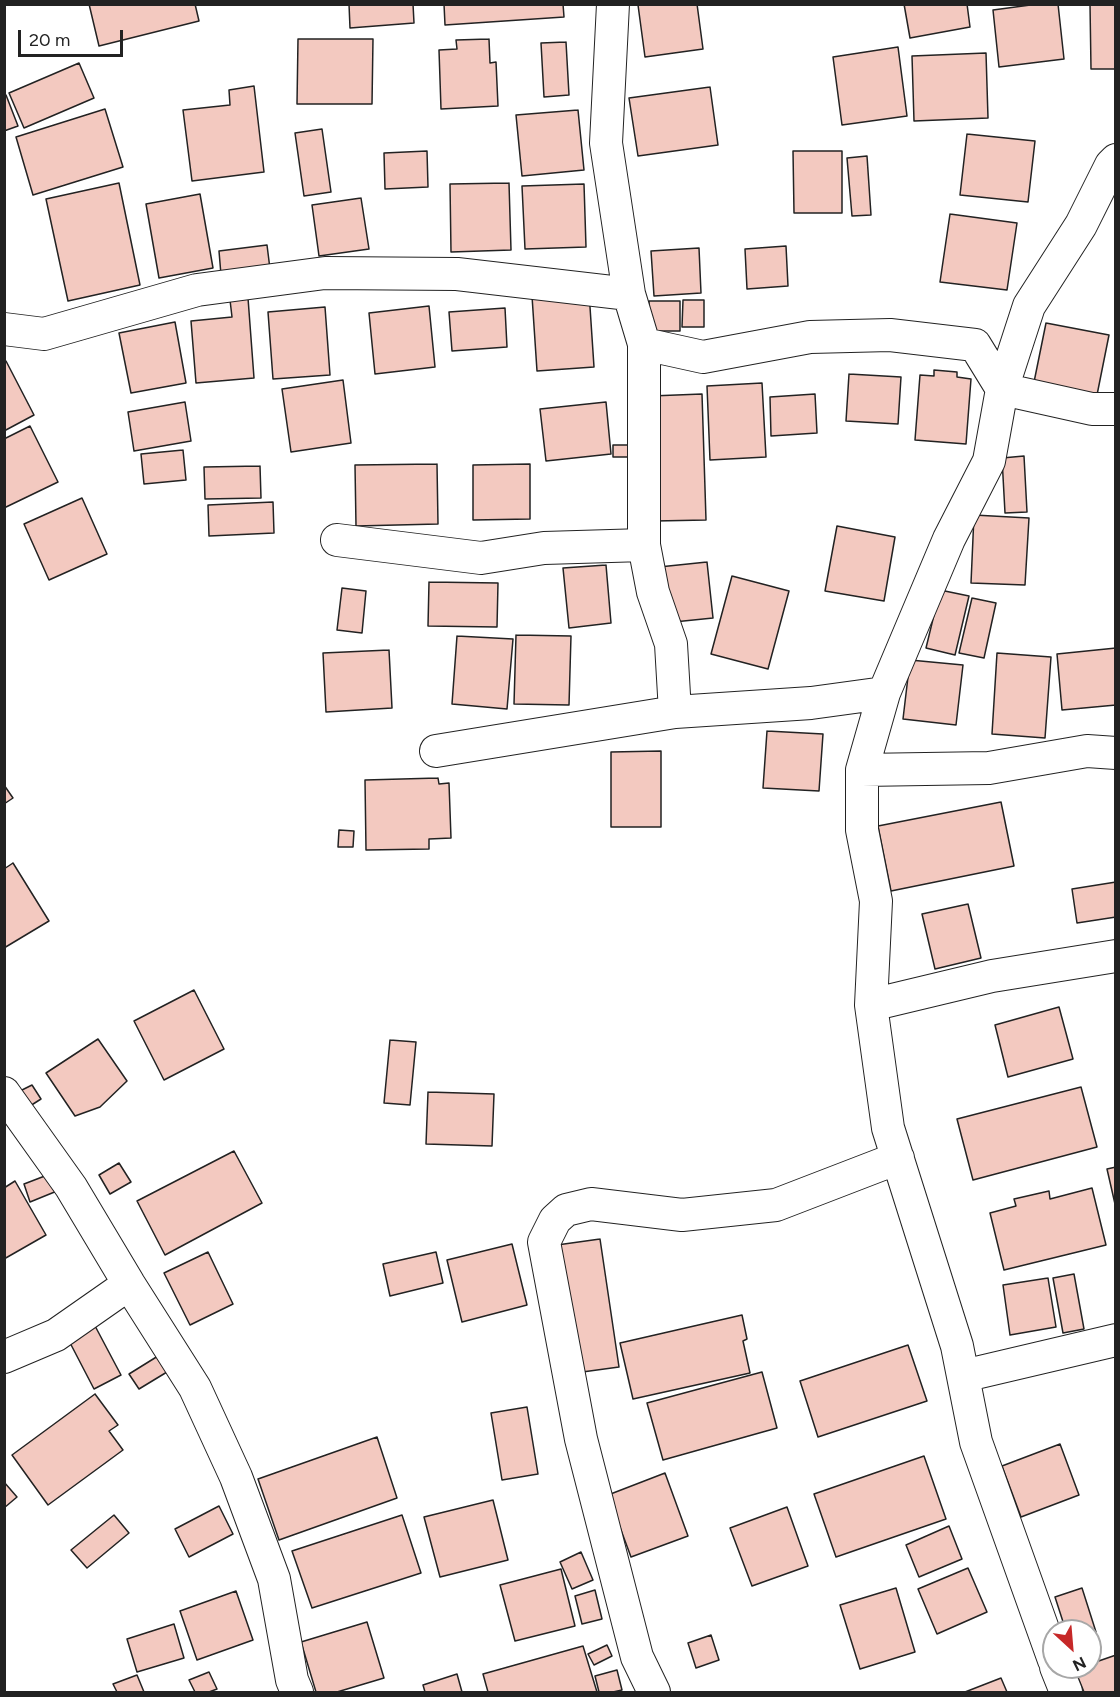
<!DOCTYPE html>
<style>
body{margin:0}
#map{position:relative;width:1120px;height:1697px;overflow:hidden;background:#fff;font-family:Figtree,sans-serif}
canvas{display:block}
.frame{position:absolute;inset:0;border:6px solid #222;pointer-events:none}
.north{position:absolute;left:1042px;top:1619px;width:60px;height:60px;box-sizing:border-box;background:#fff;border:2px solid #a7a7a7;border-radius:50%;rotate:154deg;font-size:16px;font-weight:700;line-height:24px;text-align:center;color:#222}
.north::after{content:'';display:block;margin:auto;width:21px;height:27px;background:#c62828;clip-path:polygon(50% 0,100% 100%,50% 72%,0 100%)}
.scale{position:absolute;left:18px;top:30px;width:105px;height:27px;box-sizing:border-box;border:3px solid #222;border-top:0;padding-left:8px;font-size:18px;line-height:21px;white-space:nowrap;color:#222;-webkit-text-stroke:4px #fff;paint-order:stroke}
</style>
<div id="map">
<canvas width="1120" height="1697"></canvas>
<div class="frame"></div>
<div class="north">N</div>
<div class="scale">20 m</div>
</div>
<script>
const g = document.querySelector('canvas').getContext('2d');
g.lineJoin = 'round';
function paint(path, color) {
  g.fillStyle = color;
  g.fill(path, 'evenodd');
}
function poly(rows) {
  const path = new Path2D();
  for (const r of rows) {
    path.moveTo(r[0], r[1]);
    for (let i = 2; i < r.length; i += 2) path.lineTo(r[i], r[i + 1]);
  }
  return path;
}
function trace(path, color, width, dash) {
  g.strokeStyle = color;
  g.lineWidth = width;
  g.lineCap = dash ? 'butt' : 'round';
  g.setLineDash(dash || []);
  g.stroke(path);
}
const building = poly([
 [89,4,195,4,199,21,99,46,89,4],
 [349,4,413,4,414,23,350,28,349,4],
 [444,4,563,4,564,17,445,25,444,4],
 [642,4,697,4,703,49,645,57,638,5,642,4],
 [904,4,967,4,970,27,910,38,904,4],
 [1038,4,1058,4,1064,59,999,67,993,10,1038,4],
 [1090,4,1116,4,1116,69,1091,69,1090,4],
 [298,39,373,39,372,104,297,104,298,39],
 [489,39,490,63,496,62,498,106,441,109,439,50,457,49,456,40,489,39],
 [566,42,569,95,544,97,541,43,566,42],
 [898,47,907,116,842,125,833,57,898,47],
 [986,53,988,118,914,121,912,56,986,53],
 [79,63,94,98,24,128,9,93,79,63],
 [254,86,264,172,192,181,183,110,230,105,229,90,254,86],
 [710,87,718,145,638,156,629,98,710,87],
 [6,95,18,126,4,131,4,96,6,95],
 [105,109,123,167,33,195,16,137,105,109],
 [578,110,584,170,522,176,516,115,578,110],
 [322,129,331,192,304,196,295,133,322,129],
 [967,134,1035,141,1028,202,960,195,967,134],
 [427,151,428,187,385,189,384,153,427,151],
 [793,151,842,151,842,213,794,213,793,151],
 [867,156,871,215,852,216,847,158,867,156],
 [119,183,140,285,68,301,46,199,119,183],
 [509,183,511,250,451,252,450,184,509,183],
 [584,184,586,247,525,249,522,186,584,184],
 [200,194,213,268,159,278,146,204,200,194],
 [361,198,369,249,319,256,312,205,361,198],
 [950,214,1017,223,1007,290,940,282,950,214],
 [267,245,270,269,221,275,219,251,267,245],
 [786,246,788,286,747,289,745,249,786,246],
 [699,248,701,293,654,296,651,251,699,248],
 [589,292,594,367,537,371,532,296,589,292],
 [248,298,254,378,196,383,191,321,232,317,230,300,248,298],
 [683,300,704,300,704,327,682,327,683,300],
 [649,301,680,301,680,331,649,331,649,301],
 [429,306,435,367,375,374,369,313,429,306],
 [325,307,330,375,273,379,268,312,325,307],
 [505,308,507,347,452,351,449,312,505,308],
 [175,322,186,383,131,393,119,333,175,322],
 [1046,323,1109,335,1096,400,1033,387,1046,323],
 [6,361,34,415,4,431,4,362,6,361],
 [934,370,957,372,957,377,971,379,966,444,915,440,920,375,934,376,934,370],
 [849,374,901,377,898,424,846,421,849,374],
 [343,380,351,443,291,452,282,389,343,380],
 [762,383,766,457,710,460,707,386,762,383],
 [702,394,706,520,655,521,651,396,702,394],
 [815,394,817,433,771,436,770,397,815,394],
 [185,402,191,441,134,451,128,412,185,402],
 [606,402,611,454,546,461,540,409,606,402],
 [30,426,58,482,4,508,4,439,30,426],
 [613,445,631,445,631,457,613,457,613,445],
 [183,450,186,480,144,484,141,454,183,450],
 [1024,456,1027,512,1005,513,1002,458,1024,456],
 [437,464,438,524,356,526,355,465,437,464],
 [530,464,530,519,473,520,473,465,530,464],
 [260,466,261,498,205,499,204,467,260,466],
 [82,498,107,554,49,580,24,524,82,498],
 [273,502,274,533,209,536,208,505,273,502],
 [974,515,1029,518,1025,585,971,583,974,515],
 [837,526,895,537,884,601,825,591,837,526],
 [707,562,713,618,664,623,659,567,707,562],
 [606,565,611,623,569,628,563,568,606,565],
 [732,576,789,591,768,669,711,654,732,576],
 [429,582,498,583,497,627,428,626,429,582],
 [342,588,366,591,362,633,337,630,342,588],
 [940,590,969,596,955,655,926,648,940,590],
 [972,598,996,603,984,658,959,653,972,598],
 [516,635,571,636,569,705,514,704,516,635],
 [457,636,513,639,507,709,452,704,457,636],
 [1116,648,1116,705,1062,710,1057,654,1116,648],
 [389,650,392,708,326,712,323,653,389,650],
 [997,653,1051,657,1045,738,992,734,997,653],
 [910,660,963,665,956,725,903,719,910,660],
 [767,731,823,734,819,791,763,788,767,731],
 [661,751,661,827,611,827,611,752,661,751],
 [438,778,439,784,449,783,451,838,429,839,429,849,366,850,365,780,438,778],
 [4,785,13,798,4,804,4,785],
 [1001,802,1014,866,891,891,878,826,1001,802],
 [339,830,354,831,353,847,338,847,339,830],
 [13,863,49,921,4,948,4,869,13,863],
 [1116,882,1116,917,1077,923,1072,889,1116,882],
 [968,904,981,958,935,969,922,914,968,904],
 [194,990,224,1049,164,1080,134,1021,194,990],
 [1059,1007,1073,1059,1008,1077,995,1025,1059,1007],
 [98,1039,127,1081,100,1107,75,1116,46,1073,98,1039],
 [390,1040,416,1042,410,1105,384,1103,390,1040],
 [32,1085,41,1099,30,1106,20,1091,32,1085],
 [1081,1087,1097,1147,973,1180,957,1119,1081,1087],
 [428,1092,494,1094,492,1146,426,1144,428,1092],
 [234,1151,262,1203,165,1255,137,1201,234,1151],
 [119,1163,131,1182,110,1194,99,1175,119,1163],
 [1116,1167,1116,1204,1115,1204,1107,1169,1116,1167],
 [50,1174,57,1191,30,1202,24,1184,50,1174],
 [15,1181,46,1235,4,1259,4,1188,15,1181],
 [1092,1188,1106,1245,1004,1270,990,1213,1016,1206,1014,1199,1049,1191,1050,1199,1092,1188],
 [600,1239,619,1367,575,1373,557,1245,600,1239],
 [512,1244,527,1305,462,1322,447,1260,512,1244],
 [208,1252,233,1304,190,1325,164,1273,208,1252],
 [436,1252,443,1283,390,1296,383,1264,436,1252],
 [1074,1274,1084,1329,1063,1333,1053,1278,1074,1274],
 [1048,1278,1056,1327,1010,1335,1003,1285,1048,1278],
 [742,1315,747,1339,743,1341,750,1373,633,1399,620,1343,742,1315],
 [94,1324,121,1375,94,1389,67,1337,94,1324],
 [908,1345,927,1401,818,1437,800,1381,908,1345],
 [158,1356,167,1372,139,1389,129,1374,158,1356],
 [762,1372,777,1428,663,1460,647,1403,762,1372],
 [95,1394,118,1425,109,1431,123,1450,48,1505,12,1455,95,1394],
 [527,1407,538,1474,502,1480,491,1413,527,1407],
 [377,1437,397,1498,279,1540,258,1479,377,1437],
 [1060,1444,1079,1495,1021,1517,1002,1466,1060,1444],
 [924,1456,946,1519,836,1557,814,1494,924,1456],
 [665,1473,688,1536,631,1557,608,1495,665,1473],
 [4,1482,17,1497,4,1508,4,1482],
 [493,1500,508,1560,440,1577,424,1517,493,1500],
 [219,1506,233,1534,189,1557,175,1529,219,1506],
 [787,1507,808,1566,752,1586,730,1528,787,1507],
 [114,1515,129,1533,87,1568,71,1550,114,1515],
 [402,1515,421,1573,312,1608,292,1551,402,1515],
 [949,1526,962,1559,919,1577,906,1545,949,1526],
 [581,1552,593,1580,572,1589,560,1562,581,1552],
 [968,1568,987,1612,937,1634,918,1589,968,1568],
 [561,1569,575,1626,515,1641,500,1585,561,1569],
 [896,1588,915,1652,860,1669,840,1605,896,1588],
 [1082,1588,1096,1632,1090,1635,1090,1631,1066,1631,1055,1597,1082,1588],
 [595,1590,602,1619,582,1624,575,1596,595,1590],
 [236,1591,253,1640,197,1660,180,1611,236,1591],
 [367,1622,384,1678,337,1692,316,1692,301,1642,367,1622],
 [174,1624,184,1658,137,1672,127,1639,174,1624],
 [711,1635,719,1660,696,1668,688,1643,711,1635],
 [607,1645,612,1656,594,1665,588,1654,607,1645],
 [583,1646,597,1692,488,1692,483,1674,583,1646],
 [1116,1655,1116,1692,1084,1692,1075,1670,1083,1667,1090,1667,1090,1664,1116,1655],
 [617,1670,622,1690,613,1692,599,1692,595,1676,617,1670],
 [209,1672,217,1689,209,1692,195,1692,189,1680,209,1672],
 [457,1674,462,1692,425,1692,423,1685,457,1674],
 [137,1675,144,1692,117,1692,113,1684,137,1675],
 [1001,1678,1007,1692,965,1692,1001,1678]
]);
paint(building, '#f3c9c0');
trace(building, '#222', 1.5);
const street = poly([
 [613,4,606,143,629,294,644,344,644,545,653,592,671,644,675,712],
 [4,329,44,334,197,290,325,273,457,274,629,294],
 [644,344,703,357,810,337,890,335,975,345,1002,389,1092,409,1116,409],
 [337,540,481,558,544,548,644,545],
 [436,751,675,712,811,703,884,693],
 [862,770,989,768,1087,751,1116,753],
 [871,1005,992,976,1116,956],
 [4,1093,71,1187,129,1284,195,1388,236,1477,274,1579,292,1680,297,1692],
 [4,1357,56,1335,129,1284],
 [963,1376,1116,1340],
 [1054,1660,976,1442,957,1346,888,1128,871,1005,876,901,862,830,862,770,884,693,949,539,989,461,1002,389,1029,306,1081,225,1111,165,1116,160],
 [1056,1667,1066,1692],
 [654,1692,637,1657,581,1439,544,1242,555,1220,566,1210,591,1204,682,1215,776,1205,898,1158]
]);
trace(street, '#222', 34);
trace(street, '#fff', 32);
</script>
